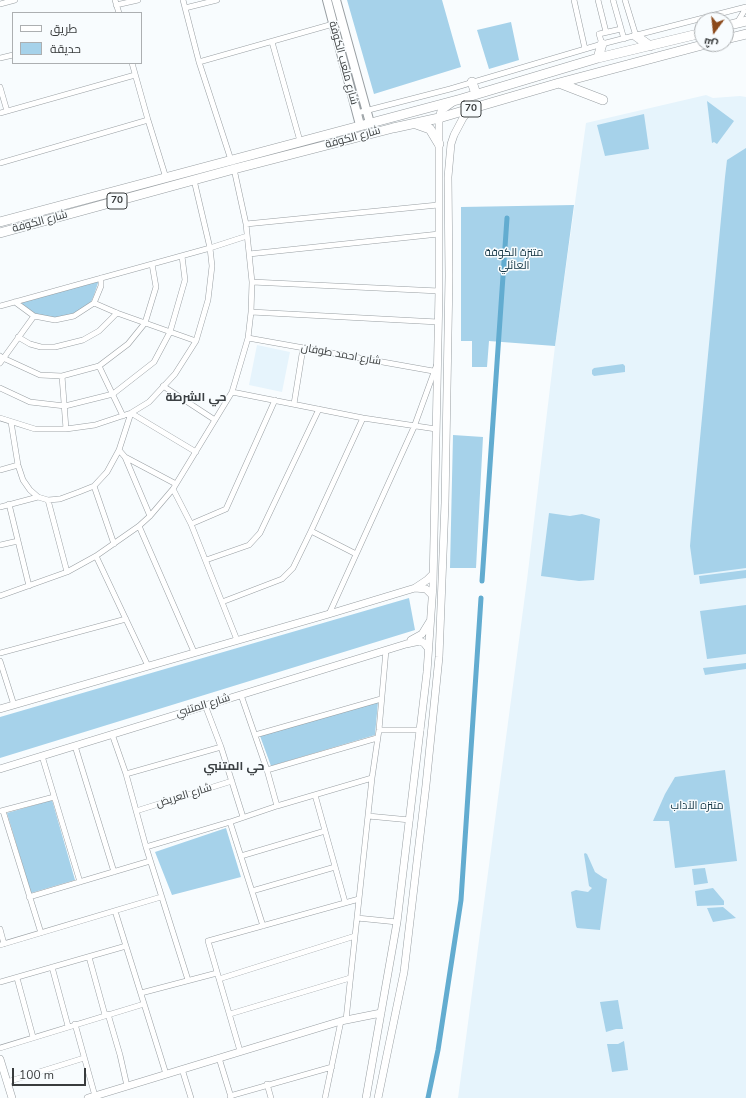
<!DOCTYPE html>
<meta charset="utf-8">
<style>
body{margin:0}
#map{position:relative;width:746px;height:1098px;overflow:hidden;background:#f8fcfe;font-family:"Nunito Sans",Cairo,sans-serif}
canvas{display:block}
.legend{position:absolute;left:12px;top:12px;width:130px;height:52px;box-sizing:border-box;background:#f8fcfe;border:1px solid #acafb1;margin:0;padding:5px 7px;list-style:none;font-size:12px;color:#393c3d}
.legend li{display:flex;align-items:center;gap:8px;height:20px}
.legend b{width:20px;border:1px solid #acafb1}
.north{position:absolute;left:694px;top:12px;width:40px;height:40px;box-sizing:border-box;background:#f8fcfe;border:1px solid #acafb1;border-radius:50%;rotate:195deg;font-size:11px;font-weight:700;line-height:16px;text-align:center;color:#393c3d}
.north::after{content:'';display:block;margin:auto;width:14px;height:18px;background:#8c491a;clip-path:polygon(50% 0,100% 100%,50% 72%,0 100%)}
.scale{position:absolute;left:12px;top:1068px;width:74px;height:18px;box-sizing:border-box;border:2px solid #393c3d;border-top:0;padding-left:5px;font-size:12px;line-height:14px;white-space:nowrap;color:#393c3d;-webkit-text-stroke:3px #f8fcfe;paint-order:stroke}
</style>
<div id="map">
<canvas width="746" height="1098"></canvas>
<ul class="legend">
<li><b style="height:5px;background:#fff"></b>طريق</li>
<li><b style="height:11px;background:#a6d2ea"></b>حديقة</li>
</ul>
<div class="north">ش</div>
<div class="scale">100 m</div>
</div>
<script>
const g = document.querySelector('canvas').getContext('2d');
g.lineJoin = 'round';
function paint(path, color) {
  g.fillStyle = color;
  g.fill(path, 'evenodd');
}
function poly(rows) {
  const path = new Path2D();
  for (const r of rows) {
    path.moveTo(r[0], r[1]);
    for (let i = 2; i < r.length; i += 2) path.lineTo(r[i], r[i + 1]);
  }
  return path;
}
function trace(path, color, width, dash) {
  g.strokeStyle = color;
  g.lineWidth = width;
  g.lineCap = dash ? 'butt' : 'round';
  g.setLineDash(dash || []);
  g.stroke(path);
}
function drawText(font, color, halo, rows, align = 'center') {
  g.font = font + ' "Nunito Sans",Cairo,sans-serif';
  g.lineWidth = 3;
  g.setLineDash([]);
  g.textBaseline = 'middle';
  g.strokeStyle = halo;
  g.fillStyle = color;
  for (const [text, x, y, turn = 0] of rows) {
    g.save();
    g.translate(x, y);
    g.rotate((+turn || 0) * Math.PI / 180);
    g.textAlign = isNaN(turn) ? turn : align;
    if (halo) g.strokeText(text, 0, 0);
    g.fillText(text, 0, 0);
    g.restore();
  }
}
paint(poly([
 [706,95,713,98,740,96,746,97,746,1098,458,1098,527,580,555,346,586,123],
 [257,345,290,352,282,392,249,385]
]), '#e6f4fc');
paint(poly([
 [347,0,442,0,461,67,374,94],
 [511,22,519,60,489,69,477,30],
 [707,101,734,121,717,144,714,142,712,143],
 [644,114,649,149,605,156,597,125],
 [746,148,746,568,694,575,690,546,692,522,725,177,727,160],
 [574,205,555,346,489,341,487,367,472,367,472,341,461,341,461,207],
 [99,280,94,295,91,302,72,315,55,318,34,314,18,302],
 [623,364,625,366,625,372,594,376,592,374,592,370,594,368],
 [453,435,483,437,476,568,450,568],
 [549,513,570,516,582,514,600,519,594,580,579,581,541,576],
 [746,570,746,578,700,584,699,576],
 [409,598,415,630,0,758,0,717],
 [746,605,746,654,707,659,700,611],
 [746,663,746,669,705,675,703,668],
 [378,702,375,735,271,766,260,736],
 [725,770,737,861,675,868,669,821,653,821,665,794,675,777],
 [52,800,75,880,31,893,7,813],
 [226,828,241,877,172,895,155,852],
 [585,853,587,854,595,872,604,878,607,879,600,930,577,928,576,926,571,892,576,890,588,892,592,888,589,886,584,854],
 [705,868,708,883,694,885,692,869],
 [713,888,724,901,724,905,697,906,695,891],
 [723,907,736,918,713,922,707,908],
 [618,1000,623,1029,616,1029,606,1032,600,1002],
 [624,1041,628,1070,612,1072,607,1044,618,1044]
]), '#a6d2ea');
trace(poly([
 [482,581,507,218],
 [428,1098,438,1050,461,900,481,598]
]), '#62acd0', 5);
const street = poly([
 [115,0,119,13],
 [183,0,199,62,231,160],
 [574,0,585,49],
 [598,0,606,32],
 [613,0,624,39],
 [625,0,636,36],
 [0,4,15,0],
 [116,5,138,0],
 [185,8,217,0],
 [737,23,746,8],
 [272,42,300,141],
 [602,44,599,34,621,29],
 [0,58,13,55],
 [199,62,333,24],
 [132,63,148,120,166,178],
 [0,87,7,111],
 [0,113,135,75],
 [357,113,450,89,602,44,746,7],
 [0,163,148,120],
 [246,224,438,205],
 [249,254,439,234],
 [252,282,439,291],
 [15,302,34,316,55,320,74,316,94,303,101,286,101,278],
 [94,303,117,313,196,341],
 [0,306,210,248,247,236],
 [251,312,438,322],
 [18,337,30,344,41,347,55,347,83,340,99,331,117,313],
 [248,338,433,371],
 [0,356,3,358,40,375,62,376,99,366,128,344,145,323,156,287,152,264],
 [0,363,34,316],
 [99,366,123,416],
 [62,376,66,429],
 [163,386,215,420],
 [0,388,30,402,65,406,113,394,154,362,170,332,185,280,182,256],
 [232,392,363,418,436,429],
 [294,404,303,348],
 [0,418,35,429,66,429,95,425,131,413,149,402,175,374,196,341,208,300,212,266,210,248,194,180],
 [11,422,18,465,23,480,30,490,38,497,48,500,60,499,79,492,94,486,107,472,119,450,131,413,196,452],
 [119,450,125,457,176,484],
 [125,457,150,516],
 [0,470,18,465],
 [94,486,114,544],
 [173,489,191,524,237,640],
 [48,500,67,572],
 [9,504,29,586],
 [0,507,38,497],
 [191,524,226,509,275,400],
 [139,526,194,652],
 [311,531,356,554],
 [0,545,18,541],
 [96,556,148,666],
 [206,560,249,545,260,533,319,409],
 [0,596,67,572,96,556,139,526,150,516,173,489,232,392,248,338,251,312,252,282,246,224,234,169],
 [222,602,282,579,293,568,311,531,363,418],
 [329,614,414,427,437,364],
 [0,653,126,619],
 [0,661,14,705],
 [241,695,267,770,277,806],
 [205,705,221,747,243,817],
 [379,730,421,730],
 [112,734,126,774,146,847,188,980],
 [255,735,381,699],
 [75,746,114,872],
 [42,756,80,882],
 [267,770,377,738],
 [126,774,221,747],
 [315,795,345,902],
 [1,811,54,797],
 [3,811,41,933],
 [136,811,232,781],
 [368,816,410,820],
 [230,822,263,926],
 [146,847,230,822,277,806,372,778],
 [241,856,325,831],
 [252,891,335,867],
 [29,897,150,861],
 [115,911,166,1074],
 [357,918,397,922],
 [0,929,4,944],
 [0,945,161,897],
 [89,957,105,1015],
 [52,967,68,1026],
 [17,978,33,1037],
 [219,979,355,936],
 [0,982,126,946],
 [141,993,217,973],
 [108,1014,120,1055,127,1086],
 [230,1014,350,978],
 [346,1020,372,778,379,730,386,650],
 [75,1024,95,1096],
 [0,1048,144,1004],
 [240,1051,208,941,359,899],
 [219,1058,231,1097],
 [182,1069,191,1098],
 [7,1082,84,1058],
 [267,1084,271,1098],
 [230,1096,332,1067],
 [325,1098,341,1021]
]);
const secondary = poly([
 [415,588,426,589,432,595],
 [411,640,422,634,430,621],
 [0,709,329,614,415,588,427,580,433,574],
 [0,769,406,644,420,641,424,643,428,648],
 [0,1059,12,1098],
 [88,1098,341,1021,381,1013],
 [366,1098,397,922,427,672,433,585,439,291,439,118,441,111,452,103],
 [378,1098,404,972,426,785,439,657,445,503,449,276,448,177,451,144,454,135,463,118,470,109]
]);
const primary = poly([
 [327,0,360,125],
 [336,0,370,123]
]);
const highway = poly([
 [726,26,746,21],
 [636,36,650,46],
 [726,39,746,34],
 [598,58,602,44],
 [472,82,476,94],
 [559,83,603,100],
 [416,124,430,129,439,144],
 [0,222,461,99,598,58,702,33],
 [0,233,234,169,393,128,439,118,559,83,706,44]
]);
trace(street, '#999fa3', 6);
trace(secondary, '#999fa3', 8);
trace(primary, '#999fa3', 10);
trace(highway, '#999fa3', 10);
trace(street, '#fff', 5);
trace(secondary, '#fff', 7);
trace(primary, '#fff', 8);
trace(highway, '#fff', 9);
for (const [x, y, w] of [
 [471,109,20],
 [117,201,20]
]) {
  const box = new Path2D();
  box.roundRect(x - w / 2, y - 8, w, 16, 3);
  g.fillStyle = '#f8fcfe';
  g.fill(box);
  trace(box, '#393c3d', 1);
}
drawText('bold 10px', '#393c3d', null, [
 ["70",471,109],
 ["70",117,201]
]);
drawText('11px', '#393c3d', '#f8fcfe', [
 ["شارع ملعب الكوفة",343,63,75],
 ["شارع الكوفة",353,138,-15],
 ["شارع الكوفة",40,222,-15],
 ["شارع احمد طوفان",341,355,10],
 ["شارع المتنبي",203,706,-17],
 ["شارع العريض",184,796,-17]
]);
drawText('11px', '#113342', '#f8fcfe', [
 ["متنزة الكوفة",514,253],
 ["العائلي",514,266],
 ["متنزه الآداب",697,806]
]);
drawText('bold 12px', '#3b4043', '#f8fcfe', [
 ["حي الشرطة",196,398],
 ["حي المتنبي",234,767]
]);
</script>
